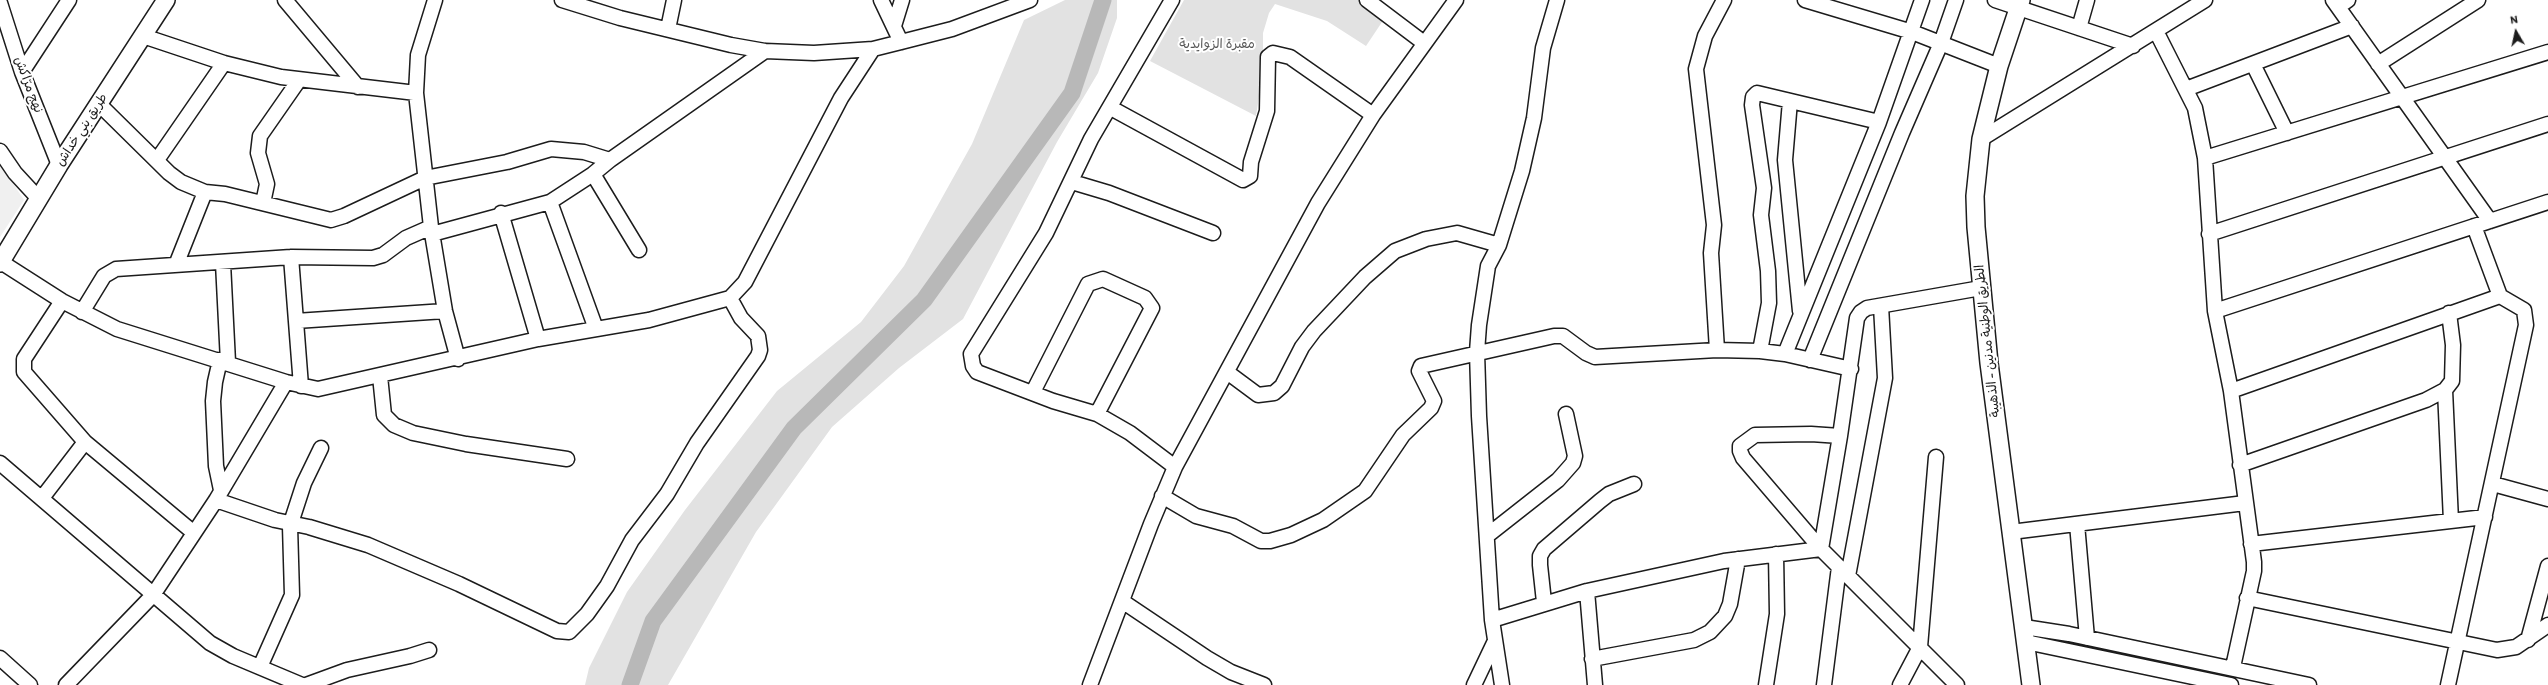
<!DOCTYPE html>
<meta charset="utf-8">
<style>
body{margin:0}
#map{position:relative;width:2548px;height:685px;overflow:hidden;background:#fff;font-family:Itim,sans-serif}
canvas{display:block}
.north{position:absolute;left:2496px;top:12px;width:40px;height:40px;-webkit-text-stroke:3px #fff;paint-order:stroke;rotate:351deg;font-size:11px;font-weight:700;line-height:16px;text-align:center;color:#1c1c1c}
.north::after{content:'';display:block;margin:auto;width:14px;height:18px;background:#1c1c1c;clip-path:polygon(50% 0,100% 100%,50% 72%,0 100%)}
</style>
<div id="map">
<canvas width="2548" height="685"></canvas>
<div class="north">N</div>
</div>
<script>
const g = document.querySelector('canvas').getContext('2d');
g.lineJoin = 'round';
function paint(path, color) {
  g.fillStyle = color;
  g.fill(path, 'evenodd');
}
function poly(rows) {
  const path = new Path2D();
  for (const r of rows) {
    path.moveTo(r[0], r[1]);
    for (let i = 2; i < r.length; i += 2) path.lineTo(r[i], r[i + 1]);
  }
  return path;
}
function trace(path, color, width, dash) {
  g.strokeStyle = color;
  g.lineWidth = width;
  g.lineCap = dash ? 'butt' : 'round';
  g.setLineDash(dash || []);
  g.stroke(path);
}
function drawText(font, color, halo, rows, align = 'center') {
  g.font = font + ' Itim,"Playpen Sans Arabic",sans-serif';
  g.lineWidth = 4;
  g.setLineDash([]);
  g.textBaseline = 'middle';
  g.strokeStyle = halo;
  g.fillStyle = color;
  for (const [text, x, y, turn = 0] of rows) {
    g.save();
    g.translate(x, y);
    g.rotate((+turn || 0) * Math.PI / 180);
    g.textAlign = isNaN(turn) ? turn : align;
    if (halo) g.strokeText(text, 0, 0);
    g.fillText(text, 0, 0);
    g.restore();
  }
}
paint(poly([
 [0,164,24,200,0,237]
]), '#f0f0f0');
paint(poly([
 [1065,0,1117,0,1117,18,1098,73,1057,142,963,319,899,368,832,427,756,532,668,685,585,685,589,668,627,592,685,510,777,391,861,322,904,266,972,144,1024,20],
 [1184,0,1362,0,1384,19,1366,46,1327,21,1275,4,1269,13,1263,33,1263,70,1256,116,1150,61]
]), '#e2e2e2');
trace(poly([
 [630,685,653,621,794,428,924,300,1072,93,1103,0]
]), '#b8b8b8', 17);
const minor = poly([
 [285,0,358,87],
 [435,0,418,55,416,93,431,227,445,311,458,359],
 [562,0,620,18,731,45,765,51,814,53,873,49,901,42,952,29,1030,0],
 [881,0,901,42],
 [1172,0,1091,139,1046,233,971,354,973,366,977,372,1053,401,1097,414,1130,433,1175,467],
 [1367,0,1424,43],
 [1805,0,1912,32,1999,66],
 [1995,0,2133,46],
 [2333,0,2490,221],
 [0,3,22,72,59,165],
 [2338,7,2348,0],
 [894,26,902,0],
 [2079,28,2087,0],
 [668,29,674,0],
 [2156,31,2195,108,2205,158,2215,311,2231,391,2254,562,2254,571,2233,667],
 [143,36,224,63,281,77,416,93],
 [2253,64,2287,133],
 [2378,64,2478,0],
 [22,72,69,0],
 [2186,89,2352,26],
 [1790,101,1785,160,1800,311],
 [99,104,169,173,181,182,205,192,225,194,331,220,344,216,425,178,507,162,551,149,584,152,610,160],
 [1111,108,1243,180,1250,176,1251,162,1267,111,1268,57,1273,53,1290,57,1373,115],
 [1981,139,2205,0],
 [0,151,15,173,39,199],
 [2205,158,2548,52],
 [157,160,224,63],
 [593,174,639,250],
 [1072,182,1109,193,1213,233],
 [550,202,596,329],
 [263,203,267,184,258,153,260,136,299,80],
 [501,213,538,339],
 [432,234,550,202,593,174,610,160,765,51],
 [2209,234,2548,124],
 [291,257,301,386],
 [1,262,62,301,117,329,286,382,318,389,538,339,649,320,730,298,745,282,841,98,873,49],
 [223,263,228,362],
 [176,265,205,192],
 [62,301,24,359,24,372,85,442,194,533],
 [2215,311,2548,202],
 [82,312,104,276,116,269,291,257,373,258,383,255,406,238,431,227],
 [296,321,445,311],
 [1717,350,1711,253,1714,225,1696,69,1705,36,1724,0],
 [1760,351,1769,303,1768,271,1761,215,1764,188,1752,105,1753,97,1757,93,1879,122],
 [1785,354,1879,122,1922,0],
 [220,360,215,382,213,401,216,466,221,490],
 [1810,360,1902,133,1941,43,1956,0],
 [1227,372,1258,395,1274,393,1282,386,1302,347,1314,331,1365,277,1395,251,1426,239,1457,233,1499,245],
 [380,376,384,415,394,425,413,433,466,444,567,459],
 [2445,390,2451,521],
 [2231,391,2500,296],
 [1033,392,1088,284,1103,279,1145,298,1152,308,1097,414],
 [1811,434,1840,436,1821,549,1743,458,1740,451,1740,446,1755,435,1811,434],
 [1840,436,1857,318,1861,312,1867,308,1981,288],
 [0,463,210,643,233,656,302,685],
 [2240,465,2426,400,2445,390,2452,381,2453,345,2449,313],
 [2493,484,2548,499],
 [1162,496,1196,516,1233,526,1261,541,1270,541,1291,535,1323,520,1365,491,1403,435,1431,408,1434,401,1419,371,1421,366,1554,336,1563,336,1586,353,1595,357,1717,350,1760,351,1785,354,1851,369],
 [42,498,85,442],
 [216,500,275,520,309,527,368,545,459,584,557,631,569,632,587,614,607,586,632,540,667,494,697,443,758,356,760,350,758,336,741,318,730,298],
 [2077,524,2087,638],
 [2011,532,2245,503],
 [1488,535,1558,480,1573,463,1575,456,1566,414],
 [2251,544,2485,517],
 [1848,576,1885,378,1881,306],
 [1587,591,1595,685],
 [2247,598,2497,650,2516,647,2548,625],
 [1122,601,1207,658,1231,672,1264,685],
 [1544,602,1540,565,1540,556,1544,549,1600,501,1609,494,1634,484],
 [1492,620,1587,591,1724,561,1821,549,1957,685],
 [2024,627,2069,634,2309,685],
 [2528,640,2548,566],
 [2026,642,2231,685],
 [0,658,30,685],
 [1592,659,1694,640,1710,632,1725,616,1730,604,1738,559],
 [260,667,292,595,290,526,304,483,321,448],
 [66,685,153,595,216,500,286,382],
 [306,685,347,670,410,656,429,650],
 [1090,685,1151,524,1175,467,1318,203,1373,115,1456,0],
 [1474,685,1494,643],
 [1502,685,1492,620,1479,416,1477,352,1479,325,1488,266,1499,245,1522,171,1534,118,1543,48,1557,0],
 [1766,685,1777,614,1776,554],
 [1824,685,1839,567],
 [1900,685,1920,647,1936,457],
 [2448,685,2526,325,2524,310,2500,296,2474,226]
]);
const major = poly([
 [2021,0,1999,66,1981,139,1975,196,1976,227,1989,363,2031,685],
 [0,263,59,165,166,0]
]);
trace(minor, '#1c1c1c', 17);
trace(major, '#1c1c1c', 20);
trace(minor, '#fff', 14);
trace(major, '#fff', 17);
drawText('13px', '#575757', '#fff', [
 ["مقبرة الزوايدية",1217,45]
]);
drawText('13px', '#1c1c1c', '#fff', [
 ["نهج مرّاكش",28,85,69],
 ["طريق بني خداش",82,130,-57],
 ["الطريق الوطنية مدنين - الذهيبة",1988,341,-96]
]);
</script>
